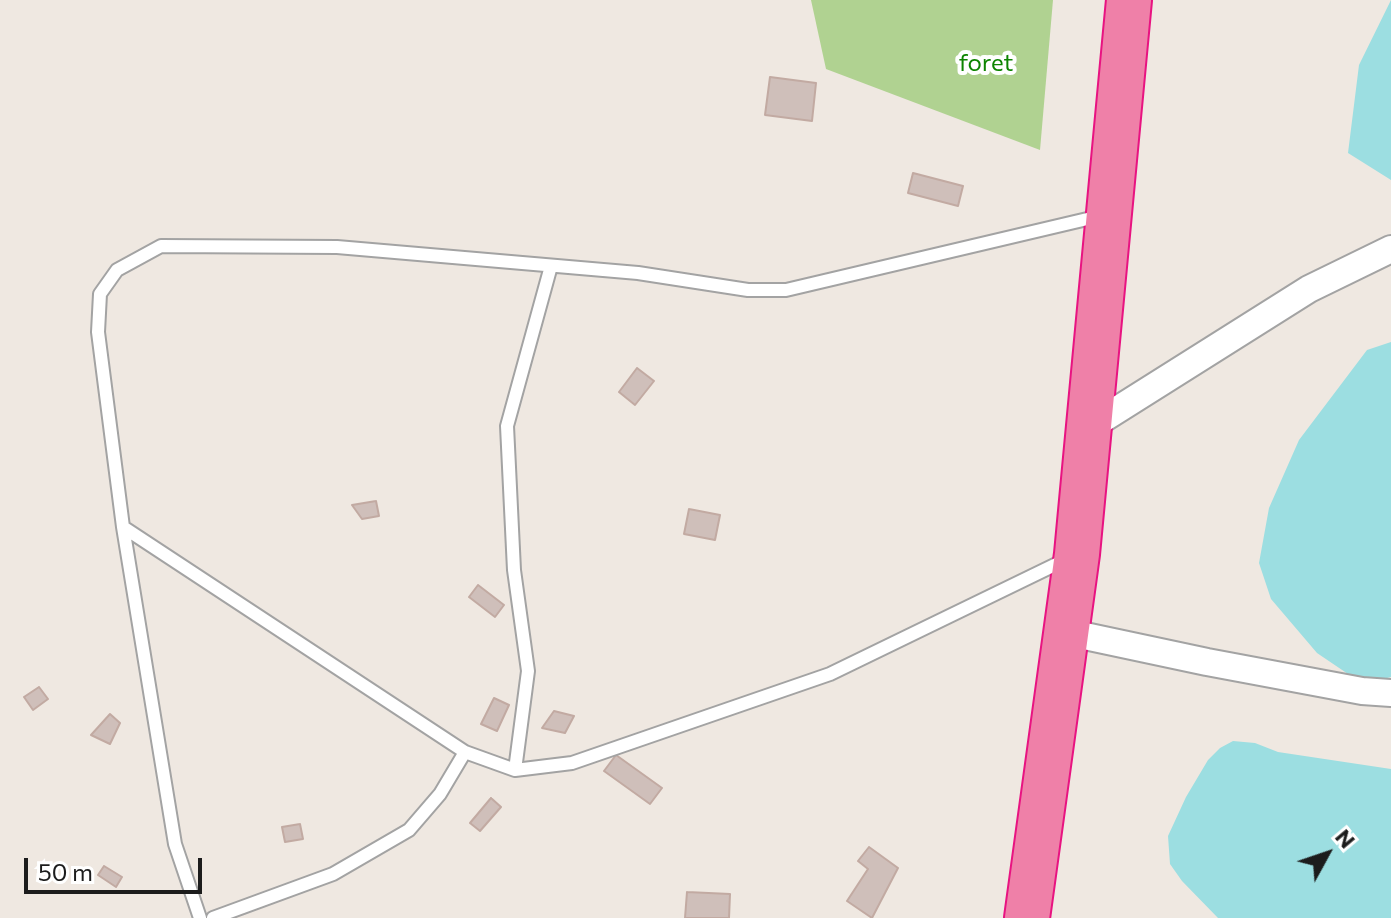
<!DOCTYPE html>
<style>
body{margin:0}
#map{position:relative;width:1391px;height:918px;overflow:hidden;background:#efe8e1;font-family:Commissioner,sans-serif}
canvas{display:block}
.north{position:absolute;left:1287px;top:814px;width:80px;height:80px;-webkit-text-stroke:6px #fff;paint-order:stroke;rotate:50deg;font-size:22px;font-weight:700;line-height:32px;text-align:center;color:#1c1c1c}
.north::after{content:'';display:block;margin:auto;width:28px;height:36px;background:#1c1c1c;clip-path:polygon(50% 0,100% 100%,50% 72%,0 100%)}
.scale{position:absolute;left:24px;top:858px;width:178px;height:36px;box-sizing:border-box;border:4px solid #1c1c1c;border-top:0;padding-left:10px;font-size:24px;line-height:28px;white-space:nowrap;color:#1c1c1c;-webkit-text-stroke:6px #fff;paint-order:stroke}
</style>
<div id="map">
<canvas width="1391" height="918"></canvas>
<div class="north">N</div>
<div class="scale">50 m</div>
</div>
<script>
const c = document.querySelector('canvas').getContext('2d');
c.lineJoin = 'round';
function paint(path, color) {
  c.fillStyle = color;
  c.fill(path, 'evenodd');
}
function poly(rows) {
  const path = new Path2D();
  for (const r of rows) {
    path.moveTo(r[0], r[1]);
    for (let i = 2; i < r.length; i += 2) path.lineTo(r[i], r[i + 1]);
  }
  return path;
}
function strokePath(path, color, width, dash) {
  c.strokeStyle = color;
  c.lineWidth = width;
  c.lineCap = dash ? 'butt' : 'round';
  c.setLineDash(dash || []);
  c.stroke(path);
}
function write(font, color, halo, rows, align = 'center') {
  c.font = font + ' Commissioner,sans-serif';
  c.lineWidth = 8;
  c.setLineDash([]);
  c.textBaseline = 'middle';
  c.strokeStyle = halo;
  c.fillStyle = color;
  for (const [text, x, y, turn = 0] of rows) {
    c.save();
    c.translate(x, y);
    c.rotate((+turn || 0) * Math.PI / 180);
    c.textAlign = isNaN(turn) ? turn : align;
    if (halo) c.strokeText(text, 0, 0);
    c.fillText(text, 0, 0);
    c.restore();
  }
}
paint(poly([
 [811,0,1053,0,1040,150,826,69]
]), '#b0d291');
paint(poly([
 [1391,0,1391,180,1348,153,1359,65],
 [1391,342,1391,677,1380,680,1348,674,1317,653,1271,599,1259,563,1269,508,1299,440,1367,350],
 [1233,741,1255,743,1278,752,1391,769,1391,918,1218,918,1182,881,1170,864,1168,836,1186,797,1208,760,1220,748]
]), '#9cdee1');
const building = poly([
 [770,77,816,83,812,121,765,115,770,77],
 [913,173,963,186,958,206,908,193,913,173],
 [637,368,654,381,635,405,619,392,637,368],
 [376,501,379,516,362,519,352,505,376,501],
 [689,509,720,515,715,540,684,534,689,509],
 [478,585,504,605,495,617,469,597,478,585],
 [39,687,48,699,33,710,24,697,39,687],
 [494,698,509,705,497,731,481,724,494,698],
 [554,711,574,716,565,733,542,728,554,711],
 [110,714,120,723,110,744,91,735,110,714],
 [616,755,662,788,650,804,604,771,616,755],
 [491,798,501,807,480,831,470,823,491,798],
 [300,824,303,839,285,842,282,827,300,824],
 [869,847,898,868,872,918,847,901,868,869,858,861,869,847],
 [104,866,122,877,116,887,98,875,104,866],
 [687,892,730,894,729,918,685,918,687,892]
]);
paint(building, '#cfbfba');
strokePath(building, '#c2aaa2', 2);
const lane = poly([
 [123,527,465,752,515,770,572,763,830,674,1067,559],
 [515,770,528,671,514,570,507,426,551,266],
 [200,918,175,844,123,527,98,332,100,294,117,270,161,246,337,247,638,273,748,290,786,290,1100,216],
 [213,918,333,874,409,830,440,794,465,752]
]);
const street = poly([
 [1090,427,1309,289,1391,249],
 [1066,632,1207,662,1362,691,1391,693]
]);
const highway = poly([
 [1027,918,1077,554,1129,0]
]);
strokePath(lane, '#a3a3a3', 16);
strokePath(street, '#a3a3a3', 30);
strokePath(highway, '#e81381', 48);
strokePath(lane, '#fff', 12);
strokePath(street, '#fff', 26);
strokePath(highway, '#ef80a8', 44);
write('24px', '#0d8401', '#fff', [
 ["foret",986,63]
]);
</script>
